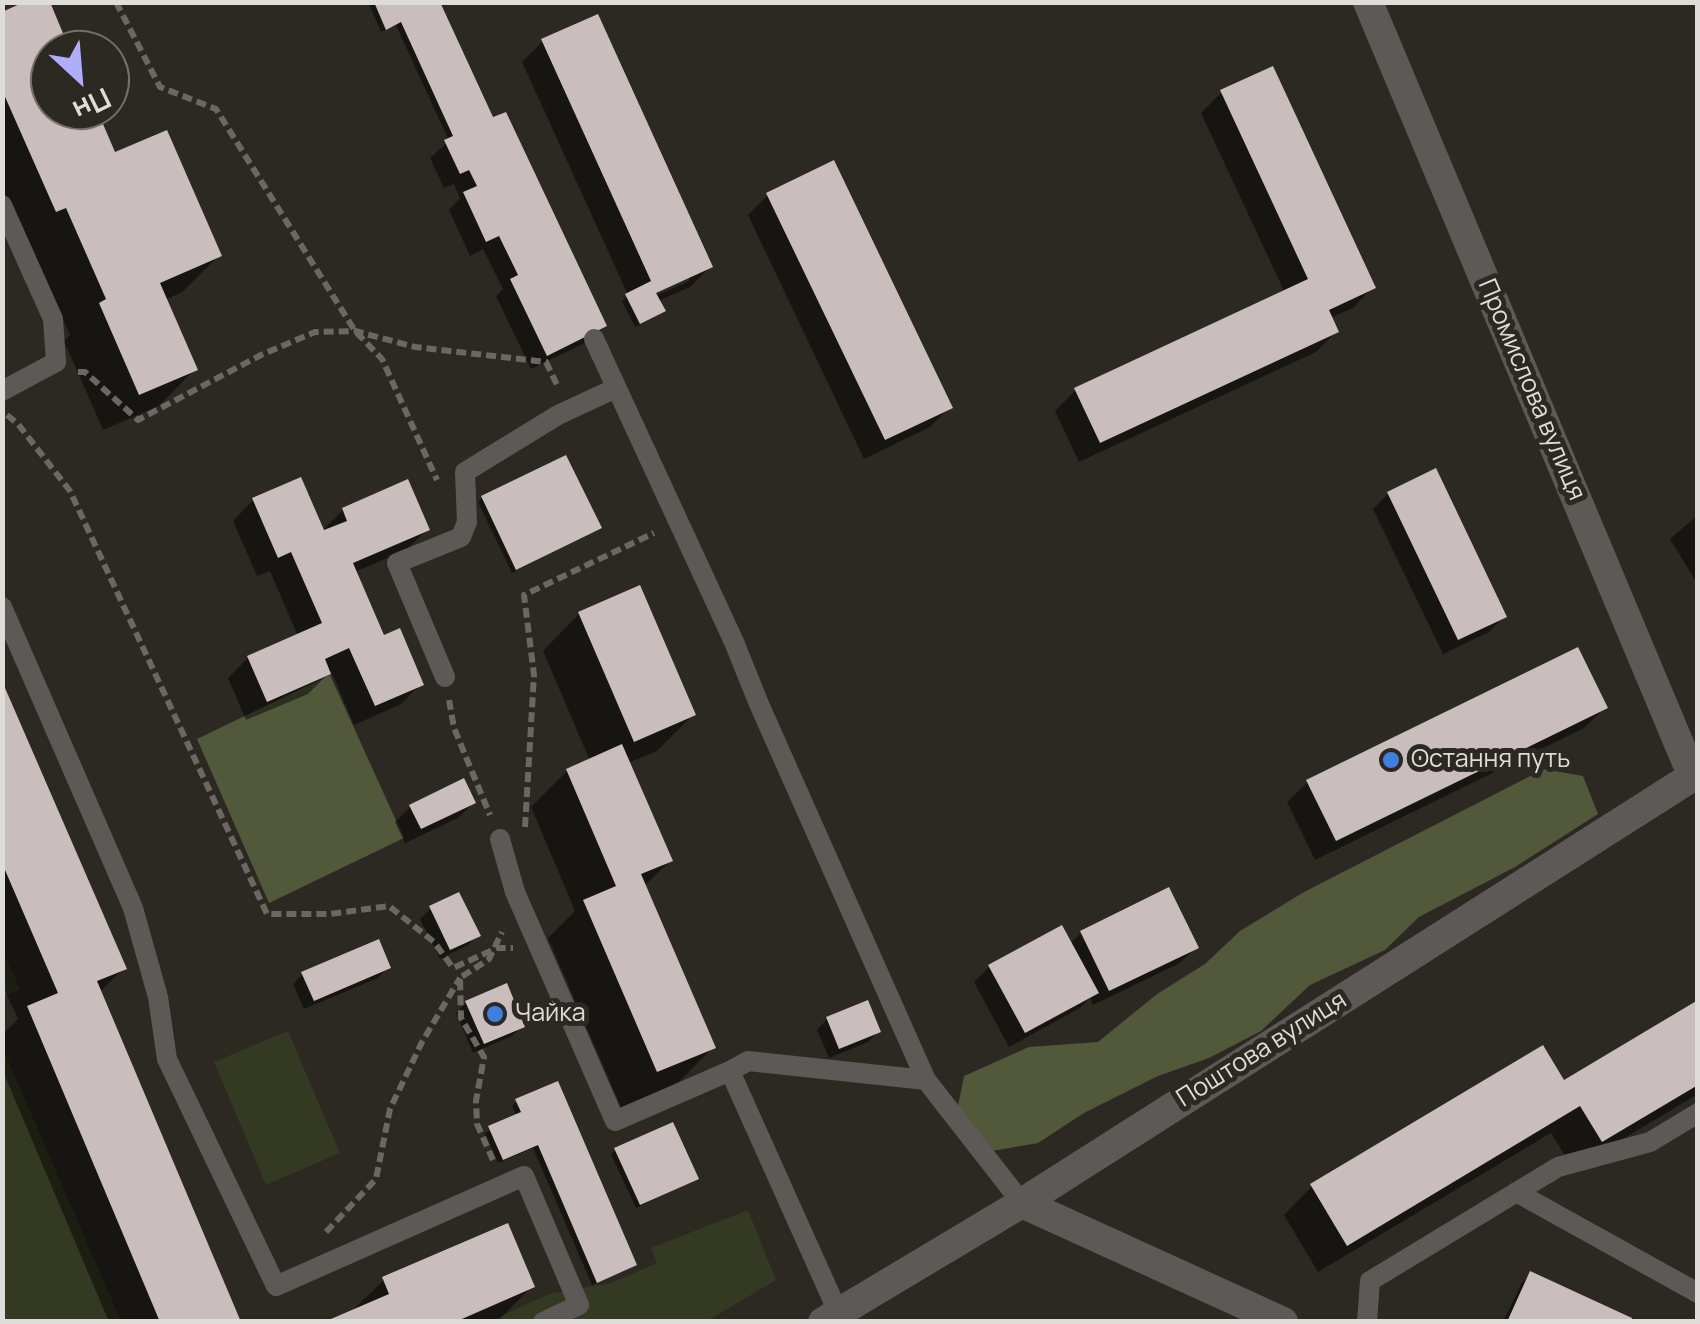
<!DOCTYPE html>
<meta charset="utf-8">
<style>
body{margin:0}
#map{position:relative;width:1700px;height:1324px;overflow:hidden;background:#2c2923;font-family:Manrope,sans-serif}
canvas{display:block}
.frame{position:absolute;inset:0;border:5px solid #dfddd9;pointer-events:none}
.north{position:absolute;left:30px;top:30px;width:100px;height:100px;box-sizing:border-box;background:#2c2923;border:2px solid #74716c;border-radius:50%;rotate:154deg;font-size:28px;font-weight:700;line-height:40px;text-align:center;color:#dfddd9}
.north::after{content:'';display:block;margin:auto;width:35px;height:45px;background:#b0aefa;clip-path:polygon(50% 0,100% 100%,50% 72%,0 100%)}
</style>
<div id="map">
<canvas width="1700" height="1324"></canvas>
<div class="frame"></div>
<div class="north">Пн</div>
</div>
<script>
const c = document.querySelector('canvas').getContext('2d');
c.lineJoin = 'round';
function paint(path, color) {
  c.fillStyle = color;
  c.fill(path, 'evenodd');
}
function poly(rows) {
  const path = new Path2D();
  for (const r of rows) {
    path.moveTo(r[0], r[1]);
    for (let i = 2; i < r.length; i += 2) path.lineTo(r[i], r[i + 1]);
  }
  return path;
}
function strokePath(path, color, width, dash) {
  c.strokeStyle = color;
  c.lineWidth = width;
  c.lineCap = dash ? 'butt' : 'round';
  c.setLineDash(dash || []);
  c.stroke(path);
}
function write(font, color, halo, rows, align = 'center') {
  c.font = font + ' Manrope,sans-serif';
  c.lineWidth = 10;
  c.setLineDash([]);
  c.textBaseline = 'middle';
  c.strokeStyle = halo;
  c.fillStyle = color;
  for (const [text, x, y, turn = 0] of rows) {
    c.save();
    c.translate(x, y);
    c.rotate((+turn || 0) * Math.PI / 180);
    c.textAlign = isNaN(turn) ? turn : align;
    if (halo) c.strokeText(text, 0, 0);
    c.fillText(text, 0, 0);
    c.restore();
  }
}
paint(poly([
 [2,949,20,989,3,996,2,996],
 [288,1031,340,1153,266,1185,214,1062],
 [2,1049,3,1049,121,1321,3,1321],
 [748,1210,776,1280,707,1321,488,1322,549,1294,611,1283,657,1263,651,1248]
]), '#343921');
paint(poly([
 [330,675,404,838,269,903,197,739],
 [1544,769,1583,776,1598,814,1515,867,1419,917,1385,950,1310,985,1261,1031,1209,1058,1158,1076,1084,1113,1038,1143,986,1152,958,1106,964,1076,1029,1047,1098,1042,1157,994,1205,964,1240,931,1304,892]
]), '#52583a');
paint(poly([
 [368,2,446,2,439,6,490,117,604,326,589,341,531,369,496,296,503,289,483,249,470,256,449,210,460,198,454,184,444,188,430,158,449,141,396,25,381,32],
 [2,15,68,50,50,50,50,110,94,110,114,156,219,256,182,292,165,300,195,369,159,406,103,430,64,341,70,335,29,243,2,208],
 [543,41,710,267,690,287,658,301,663,311,658,315,635,327,622,301,628,295,522,62],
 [689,275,689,281,646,300,644,296],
 [1222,92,1373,287,1353,308,1330,318,1336,332,1316,352,1079,462,1055,411,1076,390,1285,293,1201,113],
 [768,195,950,407,930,427,864,459,748,215],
 [1388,494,1504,616,1489,632,1443,654,1373,509],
 [482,498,599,528,512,573,478,502],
 [253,500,322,531,343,510,427,530,406,550,355,572,383,638,421,684,401,704,354,725,331,671,308,694,246,720,228,678,248,658,298,636,270,571,257,576,233,521],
 [1698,515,1698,585,1670,539],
 [579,614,693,715,657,751,628,763,670,861,644,886,713,1047,677,1084,621,1107,548,938,575,911,531,807,567,771,590,761,543,651],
 [2,687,124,968,99,993,238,1322,109,1322,2,1069,2,1035,18,1019,2,984],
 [1605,708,1584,728,1315,860,1287,802,1308,782],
 [473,803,458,818,405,843,395,822,410,807],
 [430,909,478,935,468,945,440,959,420,919],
 [1081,933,1196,947,1180,963,1093,1005,1090,998,1080,1008,1009,1047,974,982,989,967,1070,944],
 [388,967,378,978,304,1009,293,984,303,974],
 [466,1003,522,1026,512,1036,473,1053,456,1013],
 [1698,1003,1698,1094,1573,1169,1551,1133,1318,1272,1284,1215,1312,1186,1563,1083],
 [827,1019,878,1032,868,1042,829,1058,817,1030],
 [517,1101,634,1265,629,1269,592,1285,533,1148,498,1163,485,1133,517,1117,512,1106],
 [616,1150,696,1178,636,1208,611,1154],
 [1531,1274,1628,1322,1503,1322,1521,1284],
 [384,1280,532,1286,497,1322,331,1322,350,1313]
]), '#0007');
paint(poly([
 [24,2,50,2,70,50,50,50,50,110,97,110,115,152,167,130,222,256,160,283,198,370,139,395,99,303,106,299,66,208,56,212,2,90,2,12],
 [374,2,440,2,493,117,506,112,607,326,547,356,510,279,518,275,499,236,486,242,463,192,477,186,469,170,460,174,444,140,453,136,401,22,386,30],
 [598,14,713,267,656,293,666,311,640,324,625,294,651,281,541,39],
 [1273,66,1376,288,1329,310,1339,332,1100,443,1074,388,1308,279,1220,90],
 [834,160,953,408,885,440,766,193],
 [566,455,602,528,516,570,481,496],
 [1436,468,1507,617,1458,640,1387,492],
 [301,477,324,530,347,521,342,508,408,479,430,530,353,563,384,635,400,628,424,685,375,706,349,648,325,659,331,674,267,702,247,656,322,623,291,552,278,558,252,498],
 [640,585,696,715,634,742,578,612],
 [1578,647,1608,708,1336,841,1306,780],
 [2,681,127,969,97,981,241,1322,160,1322,27,1006,58,993,2,863],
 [622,744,673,861,641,874,716,1048,657,1072,583,900,616,886,566,769],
 [464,778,476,803,421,829,409,805],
 [1169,887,1199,948,1109,991,1080,931],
 [459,892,481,936,450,950,429,906],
 [1062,925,1099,993,1025,1033,988,965],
 [379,939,391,968,314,1001,301,972],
 [507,983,525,1027,484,1044,465,1001],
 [868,1000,881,1032,839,1049,826,1017],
 [1698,1000,1698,1085,1602,1142,1580,1106,1347,1246,1310,1184,1543,1045,1564,1080],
 [558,1081,637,1265,597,1283,538,1145,503,1160,488,1126,521,1112,515,1099],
 [673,1122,699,1179,640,1205,614,1148],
 [508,1223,535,1287,455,1322,324,1322,389,1294,382,1277],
 [1530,1271,1632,1318,1631,1322,1507,1322]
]), '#c9bebd');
strokePath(poly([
 [116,2,160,87,216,109,355,331,382,359,437,480],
 [78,372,85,372,138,420,261,355,315,332,355,331,415,347,546,362,558,387],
 [7,415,18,424,70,491,267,914,330,914,389,906,434,942,453,968,497,948,513,948],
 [449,700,454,728,490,815],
 [525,827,534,675,524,595,654,533],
 [493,1160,477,1124,476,1101,484,1057,461,1018,460,978,489,959,502,932],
 [326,1232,376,1179,390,1109,422,1042,460,978]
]), '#6b6863', 6, [10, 5]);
strokePath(poly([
 [2,205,53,319,56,362,2,391],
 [594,339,734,642,759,704,926,1080,1022,1203],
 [2,607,133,908,158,997,167,1059,276,1286,524,1176,579,1305,543,1322],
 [445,677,397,563,461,537,467,522,465,472,558,415,616,388],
 [500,839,515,892,615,1121,730,1071,838,1312],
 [730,1071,748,1061,926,1080],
 [1516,1192,1698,1293],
 [1367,1322,1370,1281,1558,1167,1650,1142,1698,1113]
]), '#5d5957', 20);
strokePath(poly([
 [1368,2,1693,777],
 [1022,1203,1283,1322],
 [823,1322,1022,1203,1698,773]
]), '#5d5957', 30);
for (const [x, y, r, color] of [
 [1391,760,10,"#3f7fe0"],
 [495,1014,10,"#3f7fe0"]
]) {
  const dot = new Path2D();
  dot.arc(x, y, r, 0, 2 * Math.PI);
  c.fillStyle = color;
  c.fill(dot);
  strokePath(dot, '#2c2923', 4);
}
write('25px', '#dfddd9', '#2c2923', [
 ["Промислова вулиця",1531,390,67],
 ["Поштова вулиця",1262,1050,-32]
]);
write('25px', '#dfddd9', '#2c2923', [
 ["Остання путь",1411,760],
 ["Чайка",515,1014]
], 'left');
</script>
